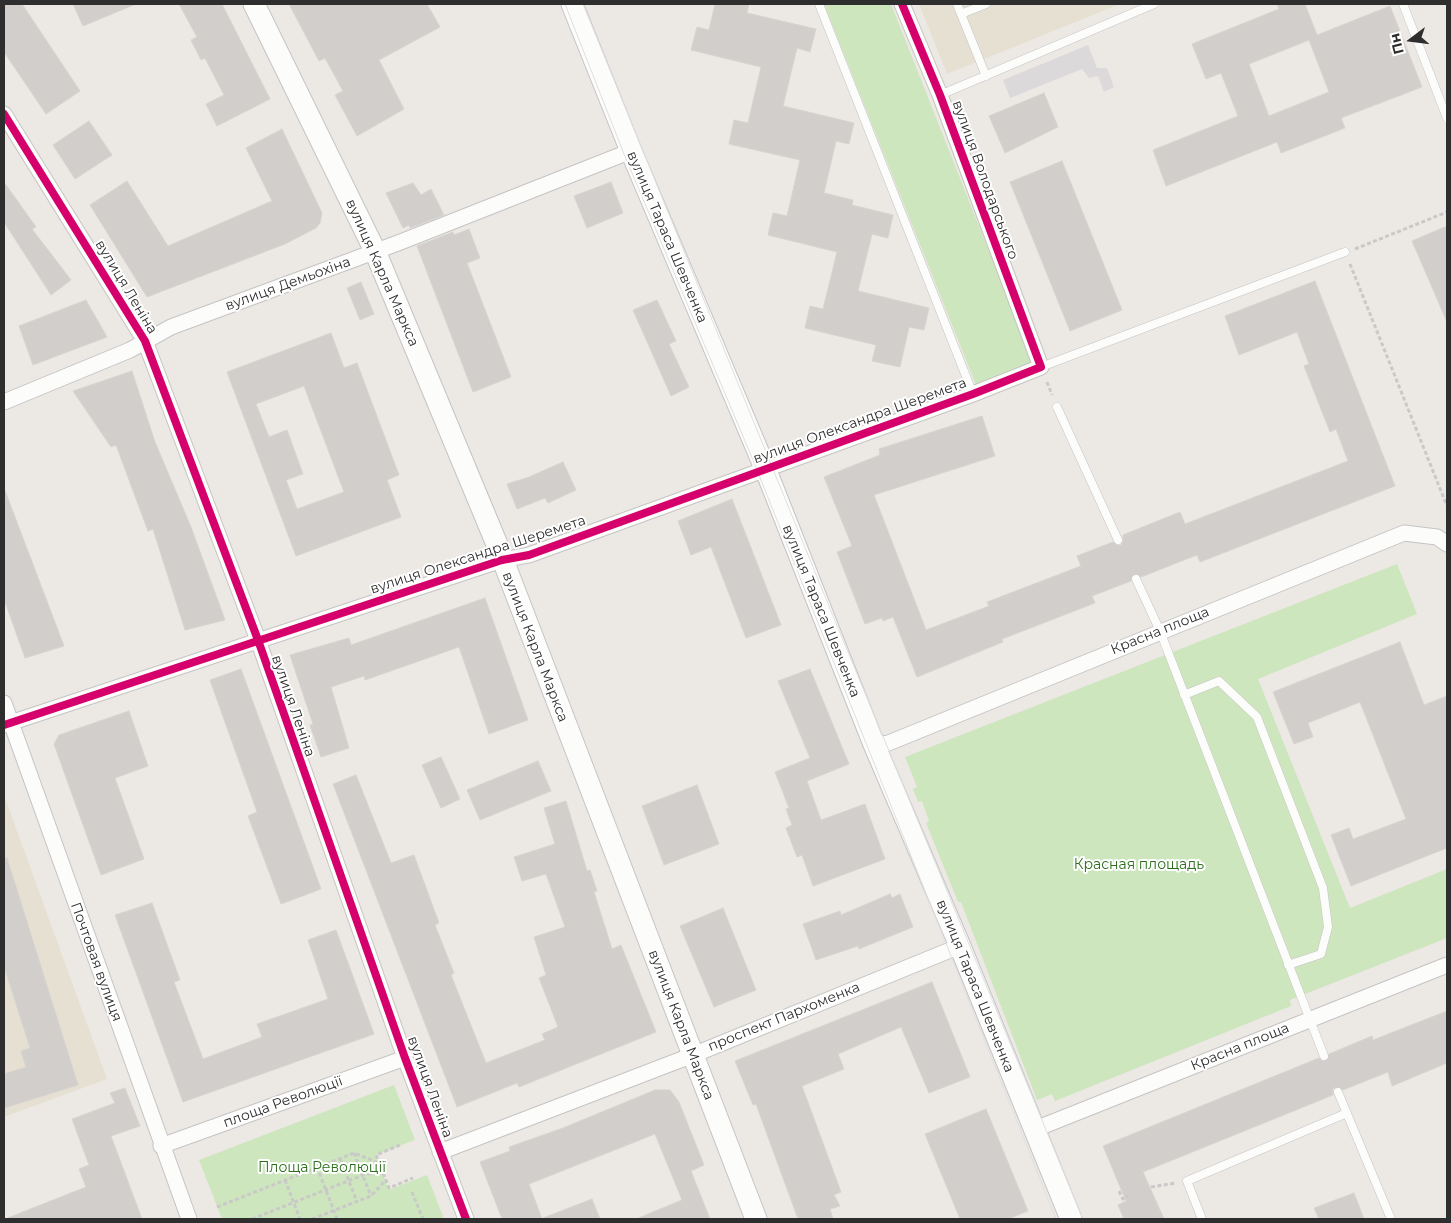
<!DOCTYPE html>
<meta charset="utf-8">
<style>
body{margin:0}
#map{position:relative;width:1451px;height:1223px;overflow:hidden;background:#ece8e4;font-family:Montserrat,sans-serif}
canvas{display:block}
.frame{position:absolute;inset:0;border:5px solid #2e2e2e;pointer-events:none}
.north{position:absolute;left:1386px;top:15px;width:50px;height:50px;-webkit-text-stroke:4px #fff;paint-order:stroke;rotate:255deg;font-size:14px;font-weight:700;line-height:20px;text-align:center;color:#2e2e2e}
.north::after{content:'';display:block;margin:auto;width:18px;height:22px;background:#2e2e2e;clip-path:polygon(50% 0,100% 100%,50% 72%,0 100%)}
</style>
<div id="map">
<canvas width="1451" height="1223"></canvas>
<div class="frame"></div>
<div class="north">Пн</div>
</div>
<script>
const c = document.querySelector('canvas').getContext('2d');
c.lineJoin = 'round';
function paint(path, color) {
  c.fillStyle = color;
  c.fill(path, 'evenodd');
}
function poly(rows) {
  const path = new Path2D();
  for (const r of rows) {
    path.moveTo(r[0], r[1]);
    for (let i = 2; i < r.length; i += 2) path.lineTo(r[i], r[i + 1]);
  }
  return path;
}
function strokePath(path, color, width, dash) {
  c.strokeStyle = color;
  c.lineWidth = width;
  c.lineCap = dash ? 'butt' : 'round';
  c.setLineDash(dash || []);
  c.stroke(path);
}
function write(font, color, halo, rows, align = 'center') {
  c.font = font + ' Montserrat,sans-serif';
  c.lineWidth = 4;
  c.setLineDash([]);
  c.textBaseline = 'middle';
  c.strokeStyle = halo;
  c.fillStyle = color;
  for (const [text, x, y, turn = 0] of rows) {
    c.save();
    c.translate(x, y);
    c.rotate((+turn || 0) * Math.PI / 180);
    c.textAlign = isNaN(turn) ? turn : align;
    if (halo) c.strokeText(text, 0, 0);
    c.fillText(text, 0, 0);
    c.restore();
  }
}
paint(poly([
 [1088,45,1097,68,1107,68,1114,87,1104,92,1098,76,1089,78,1082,69,1010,98,1003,80]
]), '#dcd9db');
paint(poly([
 [919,4,1120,4,947,74],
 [4,795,107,1079,4,1117]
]), '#e6e0d3');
paint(poly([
 [824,4,891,4,1034,365,976,385],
 [1397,564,1417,614,1258,679,1350,908,1447,869,1447,938,1290,1000,1291,1006,1055,1101,1052,1094,1037,1100,961,902,958,902,926,823,929,821,922,801,918,802,913,789,917,787,905,757],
 [394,1085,415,1140,375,1155,389,1190,427,1175,444,1219,222,1219,199,1160]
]), '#cee6be');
const building = poly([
 [4,4,22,4,80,91,46,114,4,52,4,4],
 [73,4,136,4,83,26,73,4],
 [179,4,222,4,270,99,217,126,206,104,224,95,205,58,201,60,191,40,197,37,179,4],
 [289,4,427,4,440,27,379,60,404,109,357,136,335,95,343,91,325,58,319,61,289,4],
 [715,4,749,4,747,13,816,29,810,52,797,48,783,106,854,123,849,144,836,141,824,193,853,200,852,205,893,215,888,238,872,234,858,291,929,308,924,330,909,327,900,367,872,361,876,345,805,328,810,306,823,309,837,252,768,235,773,213,787,216,800,160,729,144,734,120,748,123,761,67,691,50,697,27,709,30,715,4],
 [1277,4,1305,4,1317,35,1390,6,1422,87,1341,118,1345,128,1281,153,1277,142,1166,186,1153,150,1238,116,1221,73,1206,79,1192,44,1279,9,1277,4],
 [1309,40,1329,92,1269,116,1249,64,1309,40],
 [1044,93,1058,127,1005,153,989,116,1044,93],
 [89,121,112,155,75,179,53,145,89,121],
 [282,129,322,213,320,223,316,228,285,244,147,297,90,205,127,181,168,246,272,201,246,148,282,129],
 [1062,161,1122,310,1070,331,1010,182,1062,161],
 [4,182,36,227,32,229,71,280,51,295,4,222,4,182],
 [611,182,623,213,587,228,574,196,611,182],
 [413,183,421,195,431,189,444,215,410,228,409,225,403,228,386,193,413,183],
 [1447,226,1447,322,1412,241,1447,226],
 [469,229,480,258,467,263,511,377,473,392,417,246,453,232,454,235,469,229],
 [1315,281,1395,486,1200,562,1197,555,1141,577,1134,574,1131,581,1092,596,1095,603,1002,639,1003,642,917,677,893,617,883,621,882,618,865,624,837,552,852,546,824,477,880,455,879,449,982,416,995,456,874,495,926,630,989,606,987,602,1081,566,1077,556,1113,542,1117,545,1121,545,1123,541,1123,535,1180,512,1185,524,1348,461,1336,429,1330,432,1304,366,1309,364,1297,332,1239,355,1225,316,1315,281],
 [361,282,374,314,360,320,347,288,361,282],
 [86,300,107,337,33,365,19,326,86,300],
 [657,300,676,341,669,344,689,387,671,396,633,310,657,300],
 [331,333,344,368,357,363,399,475,387,480,401,517,296,556,227,372,331,333],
 [304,386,344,492,297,509,286,480,303,474,287,430,269,437,256,404,304,386],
 [132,371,155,442,191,527,225,620,185,630,153,529,148,531,116,445,111,447,73,391,132,371],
 [563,462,576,490,548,503,545,498,517,509,507,484,529,477,563,462],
 [4,488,64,646,25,658,4,599,4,488],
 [732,499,781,625,746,638,711,547,691,555,678,521,732,499],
 [485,598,528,720,489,734,459,647,365,680,364,676,331,687,349,748,321,757,310,725,313,724,290,655,349,638,351,645,485,598],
 [1400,642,1424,705,1447,696,1447,848,1351,886,1331,835,1349,828,1353,839,1406,819,1360,702,1308,723,1313,737,1294,744,1273,692,1400,642],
 [241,669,321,889,281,904,248,816,257,812,210,680,241,669],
 [810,669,849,764,807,781,821,820,865,804,885,859,813,886,802,855,797,857,786,828,792,825,786,809,789,808,775,772,810,758,778,681,810,669],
 [129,711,148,766,115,778,144,859,101,875,54,744,59,735,129,711],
 [441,757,460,799,441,808,422,765,441,757],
 [538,761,551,791,480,820,467,790,538,761],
 [356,775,391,863,414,855,439,923,435,925,454,973,451,975,486,1063,545,1040,542,1034,558,1027,539,978,546,975,534,937,565,927,546,874,522,881,514,857,555,844,544,808,566,801,587,871,590,870,597,891,594,892,612,949,621,945,656,1032,519,1087,517,1083,457,1107,333,784,356,775],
 [697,785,719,844,664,865,642,806,697,785],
 [7,858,78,1085,4,1108,4,1074,26,1067,21,1051,30,1048,4,966,4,859,7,858],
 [890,894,892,898,900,894,913,927,859,949,858,946,816,960,803,924,840,911,841,915,890,894],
 [152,903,180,980,174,982,203,1059,262,1037,257,1024,328,999,308,940,336,930,374,1034,183,1102,115,915,152,903],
 [723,908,756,990,714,1007,680,926,723,908],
 [932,982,970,1077,929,1093,901,1027,838,1054,844,1069,802,1086,841,1192,834,1195,840,1206,830,1209,833,1219,798,1219,756,1104,753,1105,735,1061,932,982],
 [1447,1011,1447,1063,1392,1086,1388,1072,1343,1090,1336,1087,1333,1089,1333,1095,1143,1172,1164,1219,1124,1219,1118,1205,1126,1201,1103,1146,1319,1058,1326,1061,1329,1054,1372,1036,1373,1040,1447,1011],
 [125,1088,140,1126,111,1136,142,1219,5,1219,86,1187,79,1169,89,1165,72,1119,115,1103,110,1093,125,1088],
 [655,1090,670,1090,679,1102,704,1165,691,1171,710,1219,636,1219,682,1200,655,1134,529,1184,542,1219,502,1219,480,1162,510,1151,509,1147,563,1128,655,1090],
 [986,1109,1028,1211,1008,1219,960,1219,925,1134,986,1109],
 [1354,1193,1364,1219,1319,1219,1314,1208,1354,1193],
 [592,1199,600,1219,543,1219,543,1218,592,1199]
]);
paint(building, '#d1cecb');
strokePath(building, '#d7d4d0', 1);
const lane = poly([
 [819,4,973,394],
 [957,4,986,76],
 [1403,4,1447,118],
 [961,14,986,4],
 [940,95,1154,4],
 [1041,367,1345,252],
 [1057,407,1118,540],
 [1136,579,1160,631,1324,1056],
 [1184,695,1219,681,1257,717,1323,888,1328,927,1321,954,1288,965],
 [1338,1092,1391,1219],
 [1202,1219,1187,1181,1347,1113]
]);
const street = poly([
 [4,114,145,341,258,640,405,1058,466,1219],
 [4,402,130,350,171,327,398,243,631,151],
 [4,703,189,1219],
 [4,725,502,560,529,555,973,394,1041,367,940,95,902,4],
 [873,742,886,744,1404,533,1437,537,1447,544],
 [1033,1130,1447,965],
 [161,1146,405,1058],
 [440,1152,693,1055,960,946]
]);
const secondary = poly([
 [254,4,375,251,496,542,756,1219],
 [572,4,631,151,765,468,873,742,960,946,1071,1219]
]);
strokePath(lane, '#c5c4c5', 9);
strokePath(street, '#c5c4c5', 17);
strokePath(secondary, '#c5c4c5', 23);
strokePath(poly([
 [1355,249,1447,212],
 [1350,264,1447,506],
 [1047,382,1052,395],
 [400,1145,376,1155,389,1188,413,1178],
 [354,1153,371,1196],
 [340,1158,357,1202],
 [317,1167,337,1219],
 [285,1180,300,1219],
 [1151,1187,1176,1183],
 [1119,1191,1123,1199,1128,1196],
 [412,1192,423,1219],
 [217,1207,354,1153,379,1163],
 [252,1219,363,1175,383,1171],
 [312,1219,371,1196,386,1180]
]), '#c9c9c8', 3, [4, 2.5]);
strokePath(lane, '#fcfcfb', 8);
strokePath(street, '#fcfcfb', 15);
strokePath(secondary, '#fcfcfb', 21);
strokePath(poly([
 [565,4,624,154,753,460,1056,1219],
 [583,4,831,611,1083,1219]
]), '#dfdfe1', 1);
strokePath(poly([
 [4,114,145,341,258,640,405,1058,466,1219],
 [4,725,502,560,529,555,973,394,1041,367,940,95,902,4]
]), '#d6006c', 8);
write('14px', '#2e2e2e', '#fff', [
 ["вулиця Володарського",985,180,70],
 ["вулиця Тараса Шевченка",667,237,67],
 ["вулиця Карла Маркса",382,273,66],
 ["вулиця Демьохіна",288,284,-20],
 ["вулиця Леніна",126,287,59],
 ["вулиця Олександра Шеремета",860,421,-20],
 ["вулиця Олександра Шеремета",478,555,-18],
 ["вулиця Тараса Шевченка",821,611,68],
 ["Красна площа",1160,631,-22],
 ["вулиця Карла Маркса",535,647,69],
 ["вулиця Леніна",293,706,71],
 ["Почтовая вулиця",96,962,70],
 ["вулиця Тараса Шевченка",975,986,68],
 ["проспект Пархоменка",784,1017,-22],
 ["вулиця Карла Маркса",681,1025,69],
 ["Красна площа",1240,1047,-22],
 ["вулиця Леніна",430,1087,70],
 ["площа Революції",283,1102,-20]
]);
write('14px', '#2c6e1b', '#fff', [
 ["Красная площадь",1139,865],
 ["Площа Революції",322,1168]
]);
</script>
